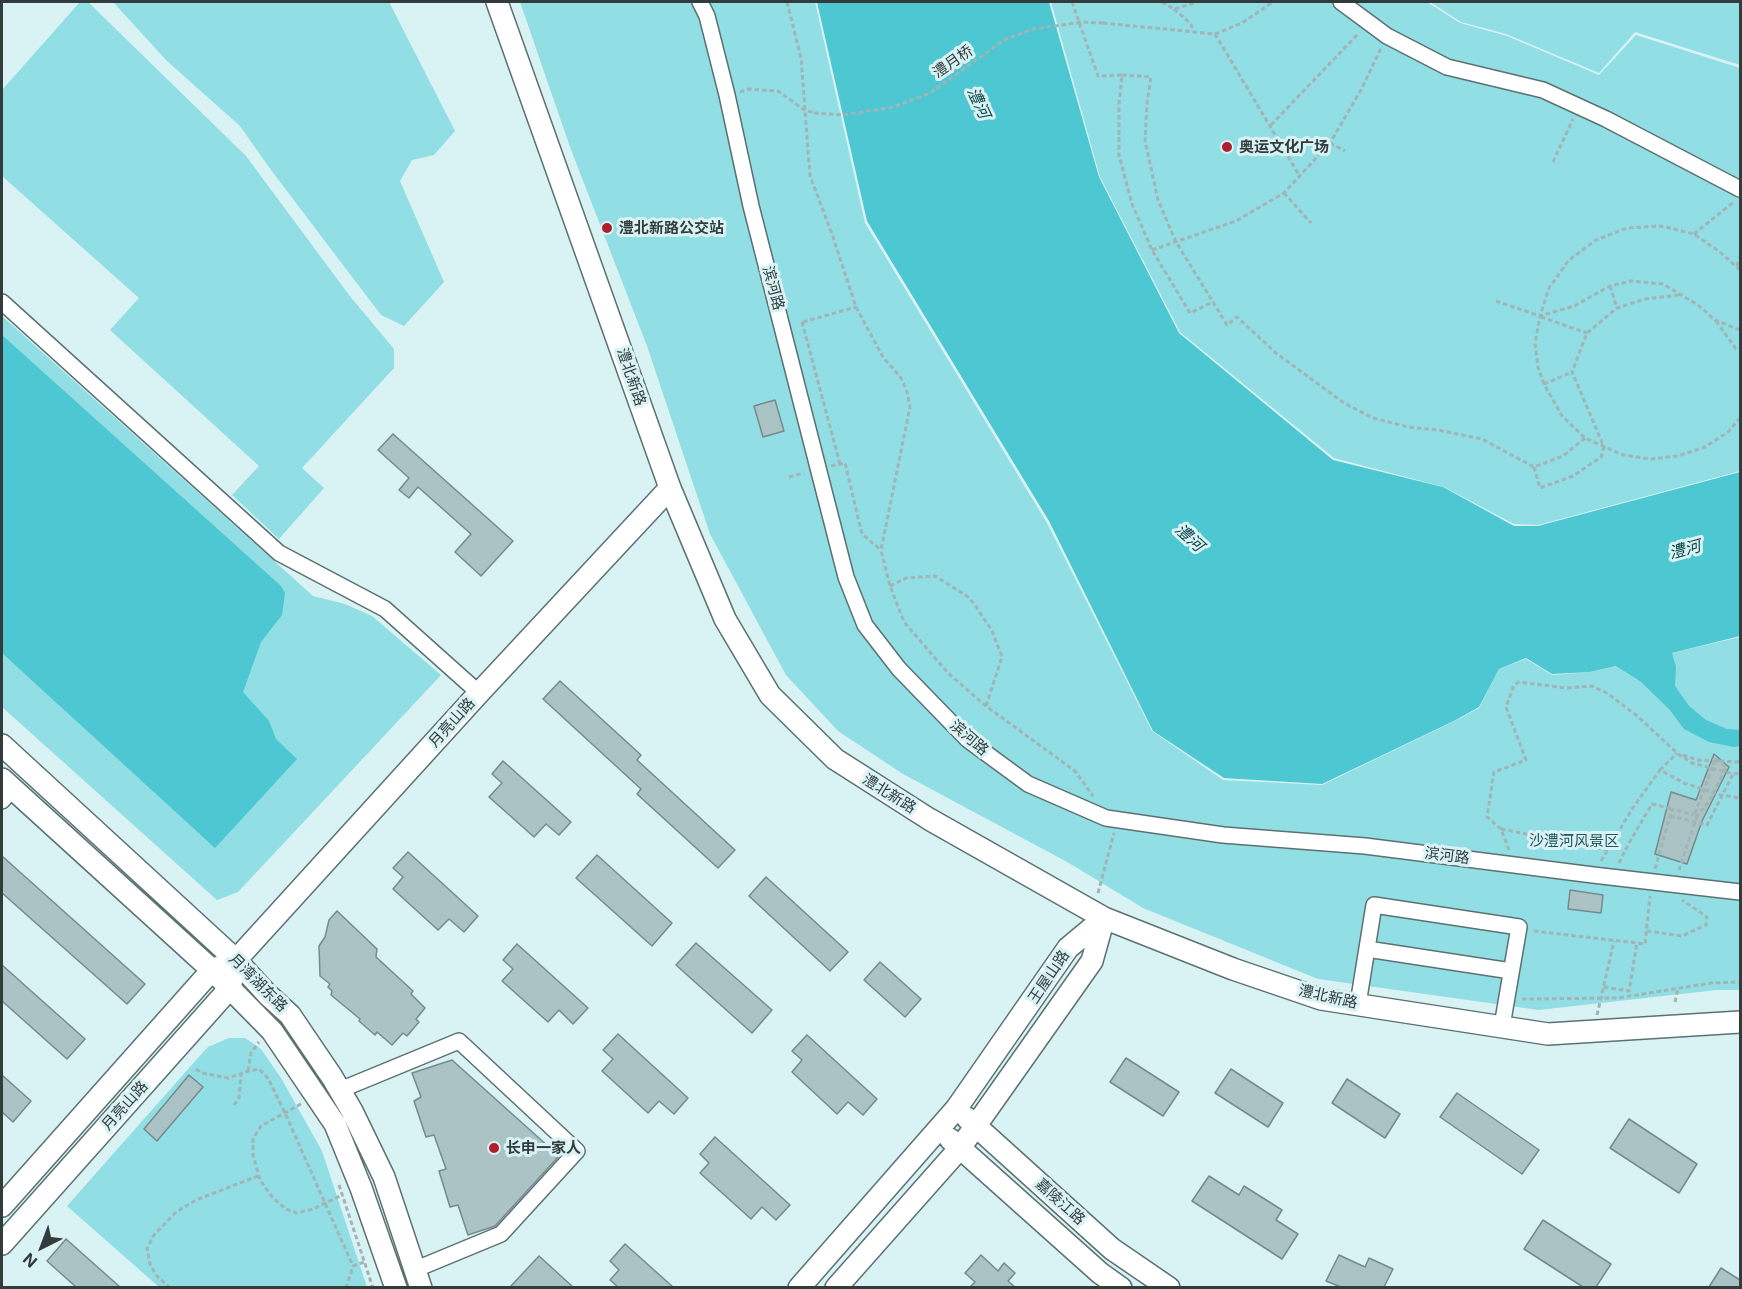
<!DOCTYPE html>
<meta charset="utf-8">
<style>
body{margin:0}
#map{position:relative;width:1742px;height:1289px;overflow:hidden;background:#d9f2f4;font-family:Inter,sans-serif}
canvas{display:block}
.frame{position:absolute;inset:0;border:3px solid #333c3d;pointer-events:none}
.north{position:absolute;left:12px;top:1217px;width:60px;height:60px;-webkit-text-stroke:4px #d9f2f4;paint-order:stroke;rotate:222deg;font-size:16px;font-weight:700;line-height:24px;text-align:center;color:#333c3d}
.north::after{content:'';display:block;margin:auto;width:21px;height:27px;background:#333c3d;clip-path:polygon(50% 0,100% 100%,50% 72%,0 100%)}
</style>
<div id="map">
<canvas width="1742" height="1289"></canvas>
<div class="frame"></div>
<div class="north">N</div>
</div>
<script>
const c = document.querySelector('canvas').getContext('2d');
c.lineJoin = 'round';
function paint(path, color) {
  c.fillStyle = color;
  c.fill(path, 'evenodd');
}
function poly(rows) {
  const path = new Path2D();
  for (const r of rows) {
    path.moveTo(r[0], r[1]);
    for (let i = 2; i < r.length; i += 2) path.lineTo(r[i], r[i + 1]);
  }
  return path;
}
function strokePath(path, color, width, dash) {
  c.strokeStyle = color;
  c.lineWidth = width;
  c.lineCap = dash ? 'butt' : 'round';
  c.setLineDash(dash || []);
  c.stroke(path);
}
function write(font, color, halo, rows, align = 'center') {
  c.font = font + ' Inter,"Noto Sans SC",sans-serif';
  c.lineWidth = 6;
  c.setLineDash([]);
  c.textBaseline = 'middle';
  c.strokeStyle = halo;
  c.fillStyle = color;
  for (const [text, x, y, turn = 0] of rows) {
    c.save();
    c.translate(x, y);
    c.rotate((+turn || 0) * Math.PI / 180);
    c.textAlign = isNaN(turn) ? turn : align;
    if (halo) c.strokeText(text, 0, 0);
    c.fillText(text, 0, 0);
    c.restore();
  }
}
paint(poly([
 [80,2,88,2,246,156,349,295,394,349,394,368,302,468,324,488,279,539,232,495,259,466,110,330,139,298,2,176,2,90],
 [113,2,389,2,455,131,434,155,412,160,400,181,444,282,404,326,381,315,271,170,240,126,167,61],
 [520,2,815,2,865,223,1047,523,1152,731,1223,780,1322,785,1453,722,1479,708,1499,669,1526,659,1552,675,1591,672,1740,637,1740,990,1716,990,1539,1010,1318,979,1143,908,1069,863,903,774,838,731,786,675,710,534,647,346,570,147],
 [1051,2,1427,2,1460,23,1507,36,1599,75,1636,35,1740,68,1740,471,1538,525,1514,524,1444,487,1334,458,1180,332,1100,177],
 [1430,2,1740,2,1740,65,1635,32,1599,73,1506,34,1461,22],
 [2,316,313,596,345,604,372,616,441,675,238,892,217,900,2,707],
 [229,1038,245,1038,261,1049,281,1078,322,1151,367,1287,159,1287,67,1206,197,1059,208,1047]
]), '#91dee4');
paint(poly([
 [817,2,1049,2,1099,177,1179,333,1333,460,1443,487,1514,526,1538,526,1740,472,1740,636,1672,653,1676,667,1675,686,1689,706,1706,720,1727,729,1740,730,1740,746,1734,747,1709,742,1684,729,1670,710,1640,681,1616,666,1590,672,1552,674,1526,658,1499,669,1479,707,1454,721,1322,784,1224,778,1153,731,1049,521,867,221],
 [2,335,281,586,285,593,282,615,261,642,243,692,269,721,276,739,297,759,215,848,2,653]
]), '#4dc7d1');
const building = poly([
 [775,400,784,431,763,437,754,406,775,400],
 [393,434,513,541,481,576,455,552,471,534,418,487,409,498,399,490,409,478,378,450,393,434],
 [560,681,641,755,637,760,735,850,718,868,637,794,641,789,543,699,560,681],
 [1714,754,1729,767,1702,821,1687,864,1655,854,1671,792,1696,800,1714,754],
 [503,761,571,822,559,835,546,824,534,837,489,797,502,783,492,774,503,761],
 [408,852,478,916,464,932,449,919,438,930,393,889,403,877,393,868,408,852],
 [597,855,672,923,652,946,576,878,597,855],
 [2,856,145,984,127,1004,2,893,2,856],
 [766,877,848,952,830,971,749,896,766,877],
 [1570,890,1603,895,1601,913,1568,909,1570,890],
 [337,911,377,949,376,957,413,991,411,994,425,1008,416,1019,419,1022,407,1036,403,1033,392,1045,377,1032,375,1035,359,1021,360,1019,331,995,332,991,328,987,330,984,320,976,319,946,325,937,329,920,337,911],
 [696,943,772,1010,752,1033,676,965,696,943],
 [517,944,588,1008,573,1024,559,1010,548,1022,502,981,513,969,503,960,517,944],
 [880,962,921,999,905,1017,864,980,880,962],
 [2,965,85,1039,67,1059,2,1001,2,965],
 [618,1034,688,1098,674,1114,659,1101,648,1113,602,1071,613,1059,603,1050,618,1034],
 [807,1035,877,1099,863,1115,848,1102,837,1114,792,1072,802,1060,792,1051,807,1035],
 [1126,1058,1179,1092,1163,1116,1110,1082,1126,1058],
 [452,1060,559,1156,495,1226,468,1235,458,1205,450,1207,439,1171,446,1169,434,1135,426,1137,414,1101,421,1097,412,1073,452,1060],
 [1231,1069,1283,1103,1268,1127,1215,1093,1231,1069],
 [2,1075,31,1101,13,1122,2,1112,2,1075],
 [189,1075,203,1087,157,1141,144,1129,189,1075],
 [1347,1079,1400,1114,1385,1138,1332,1103,1347,1079],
 [1457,1093,1539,1150,1522,1174,1440,1117,1457,1093],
 [1629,1119,1697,1164,1679,1193,1610,1148,1629,1119],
 [715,1137,790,1205,776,1220,762,1207,751,1219,700,1173,709,1163,700,1154,715,1137],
 [1209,1176,1239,1195,1244,1186,1282,1210,1276,1220,1298,1234,1282,1259,1192,1201,1209,1176],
 [1543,1220,1611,1264,1596,1287,1583,1287,1524,1249,1543,1220],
 [66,1239,120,1287,76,1287,47,1261,66,1239],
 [625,1244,673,1287,618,1287,610,1280,619,1270,610,1261,625,1244],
 [981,1255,998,1271,1004,1263,1015,1273,1008,1281,1015,1287,970,1287,975,1282,965,1273,981,1255],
 [1339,1255,1365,1267,1369,1258,1393,1269,1384,1287,1341,1287,1326,1281,1339,1255],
 [539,1256,573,1287,510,1287,539,1256],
 [1721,1268,1740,1280,1740,1287,1709,1287,1721,1268]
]);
paint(building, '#abc3c5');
strokePath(building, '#758b8d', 1.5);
const street = poly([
 [700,2,707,16,727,95,751,206,846,577,865,625,899,669,968,740,1028,784,1106,818,1223,835,1365,846,1593,875,1740,892],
 [1341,2,1387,36,1447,67,1543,90,1606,119,1740,189],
 [2,302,279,553,385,609,479,693],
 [2,801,13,789],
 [1367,949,1511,971],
 [1358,1004,1374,905,1519,927,1502,1026],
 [340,1090,459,1041,577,1151,501,1234,414,1270]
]);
const secondary = poly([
 [497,2,670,488,725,619,770,695,835,759,929,819,1104,918,1233,969,1321,999,1548,1034,1740,1022],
 [2,745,236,960,268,995,290,1015,332,1077,352,1111,384,1177,421,1288],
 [2,779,212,970,272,1031,335,1124,361,1188,396,1288],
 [967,1118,1112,1249,1169,1288],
 [950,1139,1100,1273,1121,1288],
 [2,1206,212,970,236,960,479,693,670,488],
 [2,1244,230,988,233,975],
 [799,1288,956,1109,1068,948,1104,918],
 [836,1288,960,1148,1092,961,1104,918]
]);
strokePath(street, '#5b7172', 18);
strokePath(secondary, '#5b7172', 24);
strokePath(poly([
 [787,2,801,58,810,176,831,231,856,307,883,357,901,378,907,392,910,407,881,550,890,586,904,622,948,673,986,706,1075,771,1093,796],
 [1072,2,1098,76,1122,75,1119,104,1119,155,1132,204,1152,250,1190,313,1213,302,1227,325,1237,317,1276,353,1344,403,1373,418,1408,427,1438,430,1482,439,1534,467,1563,456,1585,438],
 [1162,2,1174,9,1198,2],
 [1174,9,1190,23,1195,32],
 [1103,23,1215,34,1242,23,1273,2],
 [1215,34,1299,175],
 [1122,75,1151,77,1147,104,1145,141,1158,200,1176,242,1213,302],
 [740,92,749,89,778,91,803,109,814,113],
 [1271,125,1359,33],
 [1330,143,1345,151],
 [1553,162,1573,119],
 [1284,193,1311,223],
 [1694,234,1735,201],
 [1152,250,1236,221,1284,193,1330,143,1361,90,1381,48],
 [1737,266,1740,256],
 [1740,270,1720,252,1694,234,1661,226,1627,228,1596,240,1569,260,1549,288,1540,316,1535,343,1538,367,1544,384,1562,416,1585,438,1623,455,1651,459,1678,456,1705,447,1728,432,1740,418],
 [1610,286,1617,308],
 [1496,301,1540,316,1574,306,1610,286,1631,281,1663,284,1698,305,1715,320,1740,330],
 [1541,317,1587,333],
 [1716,321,1736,349,1740,350],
 [802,322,840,464],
 [803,322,856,307],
 [1544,384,1572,372],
 [831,466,845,463,862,534,881,550],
 [1534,467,1540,488,1573,476,1601,457,1604,447,1572,372,1587,333,1617,308,1645,299,1679,295],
 [789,477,804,473],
 [890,586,906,578,935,576,967,596,975,605,992,631,1002,657,986,706],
 [1683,755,1697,760,1740,762],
 [1660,770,1677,753],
 [1670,816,1707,825,1733,774],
 [1501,829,1608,850],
 [1509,850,1501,829,1487,817,1494,772,1526,760,1506,707,1514,685,1519,682,1566,688,1592,686,1607,693,1636,715,1677,753,1692,763,1733,774,1740,773],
 [1601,861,1632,809,1660,770,1684,783,1721,795,1740,798],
 [1619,863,1629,843,1652,804,1672,809],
 [1655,869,1672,809,1694,815],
 [1098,893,1114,833],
 [1534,931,1645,944,1650,896],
 [1647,931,1682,936,1706,925,1707,917,1682,900],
 [1604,987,1629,991,1637,943],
 [1522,999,1618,998,1711,983,1740,982],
 [1675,1002,1678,989],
 [1597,1015,1614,941],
 [196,1069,202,1073,228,1078,241,1074],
 [248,1071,251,1053,259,1042],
 [301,1104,261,1126,253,1139,253,1155,260,1180,273,1198,286,1209,297,1213,313,1209,342,1195],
 [234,1105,239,1098,241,1074,248,1071,259,1069,268,1078,285,1113,353,1266],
 [339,1185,373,1288],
 [170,1288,156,1275,150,1264,147,1248,154,1235,176,1212,196,1200,258,1176],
 [346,1288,353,1266,364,1262]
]), '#a1b4b6', 3, [4.5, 3]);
strokePath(street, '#fff', 15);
strokePath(secondary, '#fff', 21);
strokePath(poly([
 [814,113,843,115,893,107,930,93,1004,40,1033,29,1083,22,1103,23],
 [1716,759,1726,767,1710,800,1697,816,1694,815,1716,759],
 [1679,870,1697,816]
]), '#a1b4b6', 3, [4.5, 3]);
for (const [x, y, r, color] of [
 [1227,147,6,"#b01d2c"],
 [607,228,6,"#b01d2c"],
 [494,1148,6,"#b01d2c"]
]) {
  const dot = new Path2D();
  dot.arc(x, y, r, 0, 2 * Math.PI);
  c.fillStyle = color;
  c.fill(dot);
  strokePath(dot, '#d9f2f4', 2);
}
write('15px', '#333c3d', '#d9f2f4', [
 ["澧月桥",953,62,-35],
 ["滨河路",773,288,75],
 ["澧北新路",631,377,71],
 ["月亮山路",452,723,-48],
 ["滨河路",969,738,41],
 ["澧北新路",889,794,32],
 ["滨河路",1447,856,7],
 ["王屋山路",1049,977,-56],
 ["月湾湖东路",258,983,45],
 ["澧北新路",1328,997,13],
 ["月亮山路",125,1106,-48],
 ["嘉陵江路",1060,1202,42]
]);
write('bold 15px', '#333c3d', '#d9f2f4', [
 ["奥运文化广场",1239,147],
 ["澧北新路公交站",619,228],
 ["长申一家人",506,1148]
], 'left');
write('15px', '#23575b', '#d9f2f4', [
 ["沙澧河风景区",1574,841]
]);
write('italic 16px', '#094246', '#d9f2f4', [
 ["澧河",978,103,65],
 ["澧河",1189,538,42],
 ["澧河",1685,550,-15]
]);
</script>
